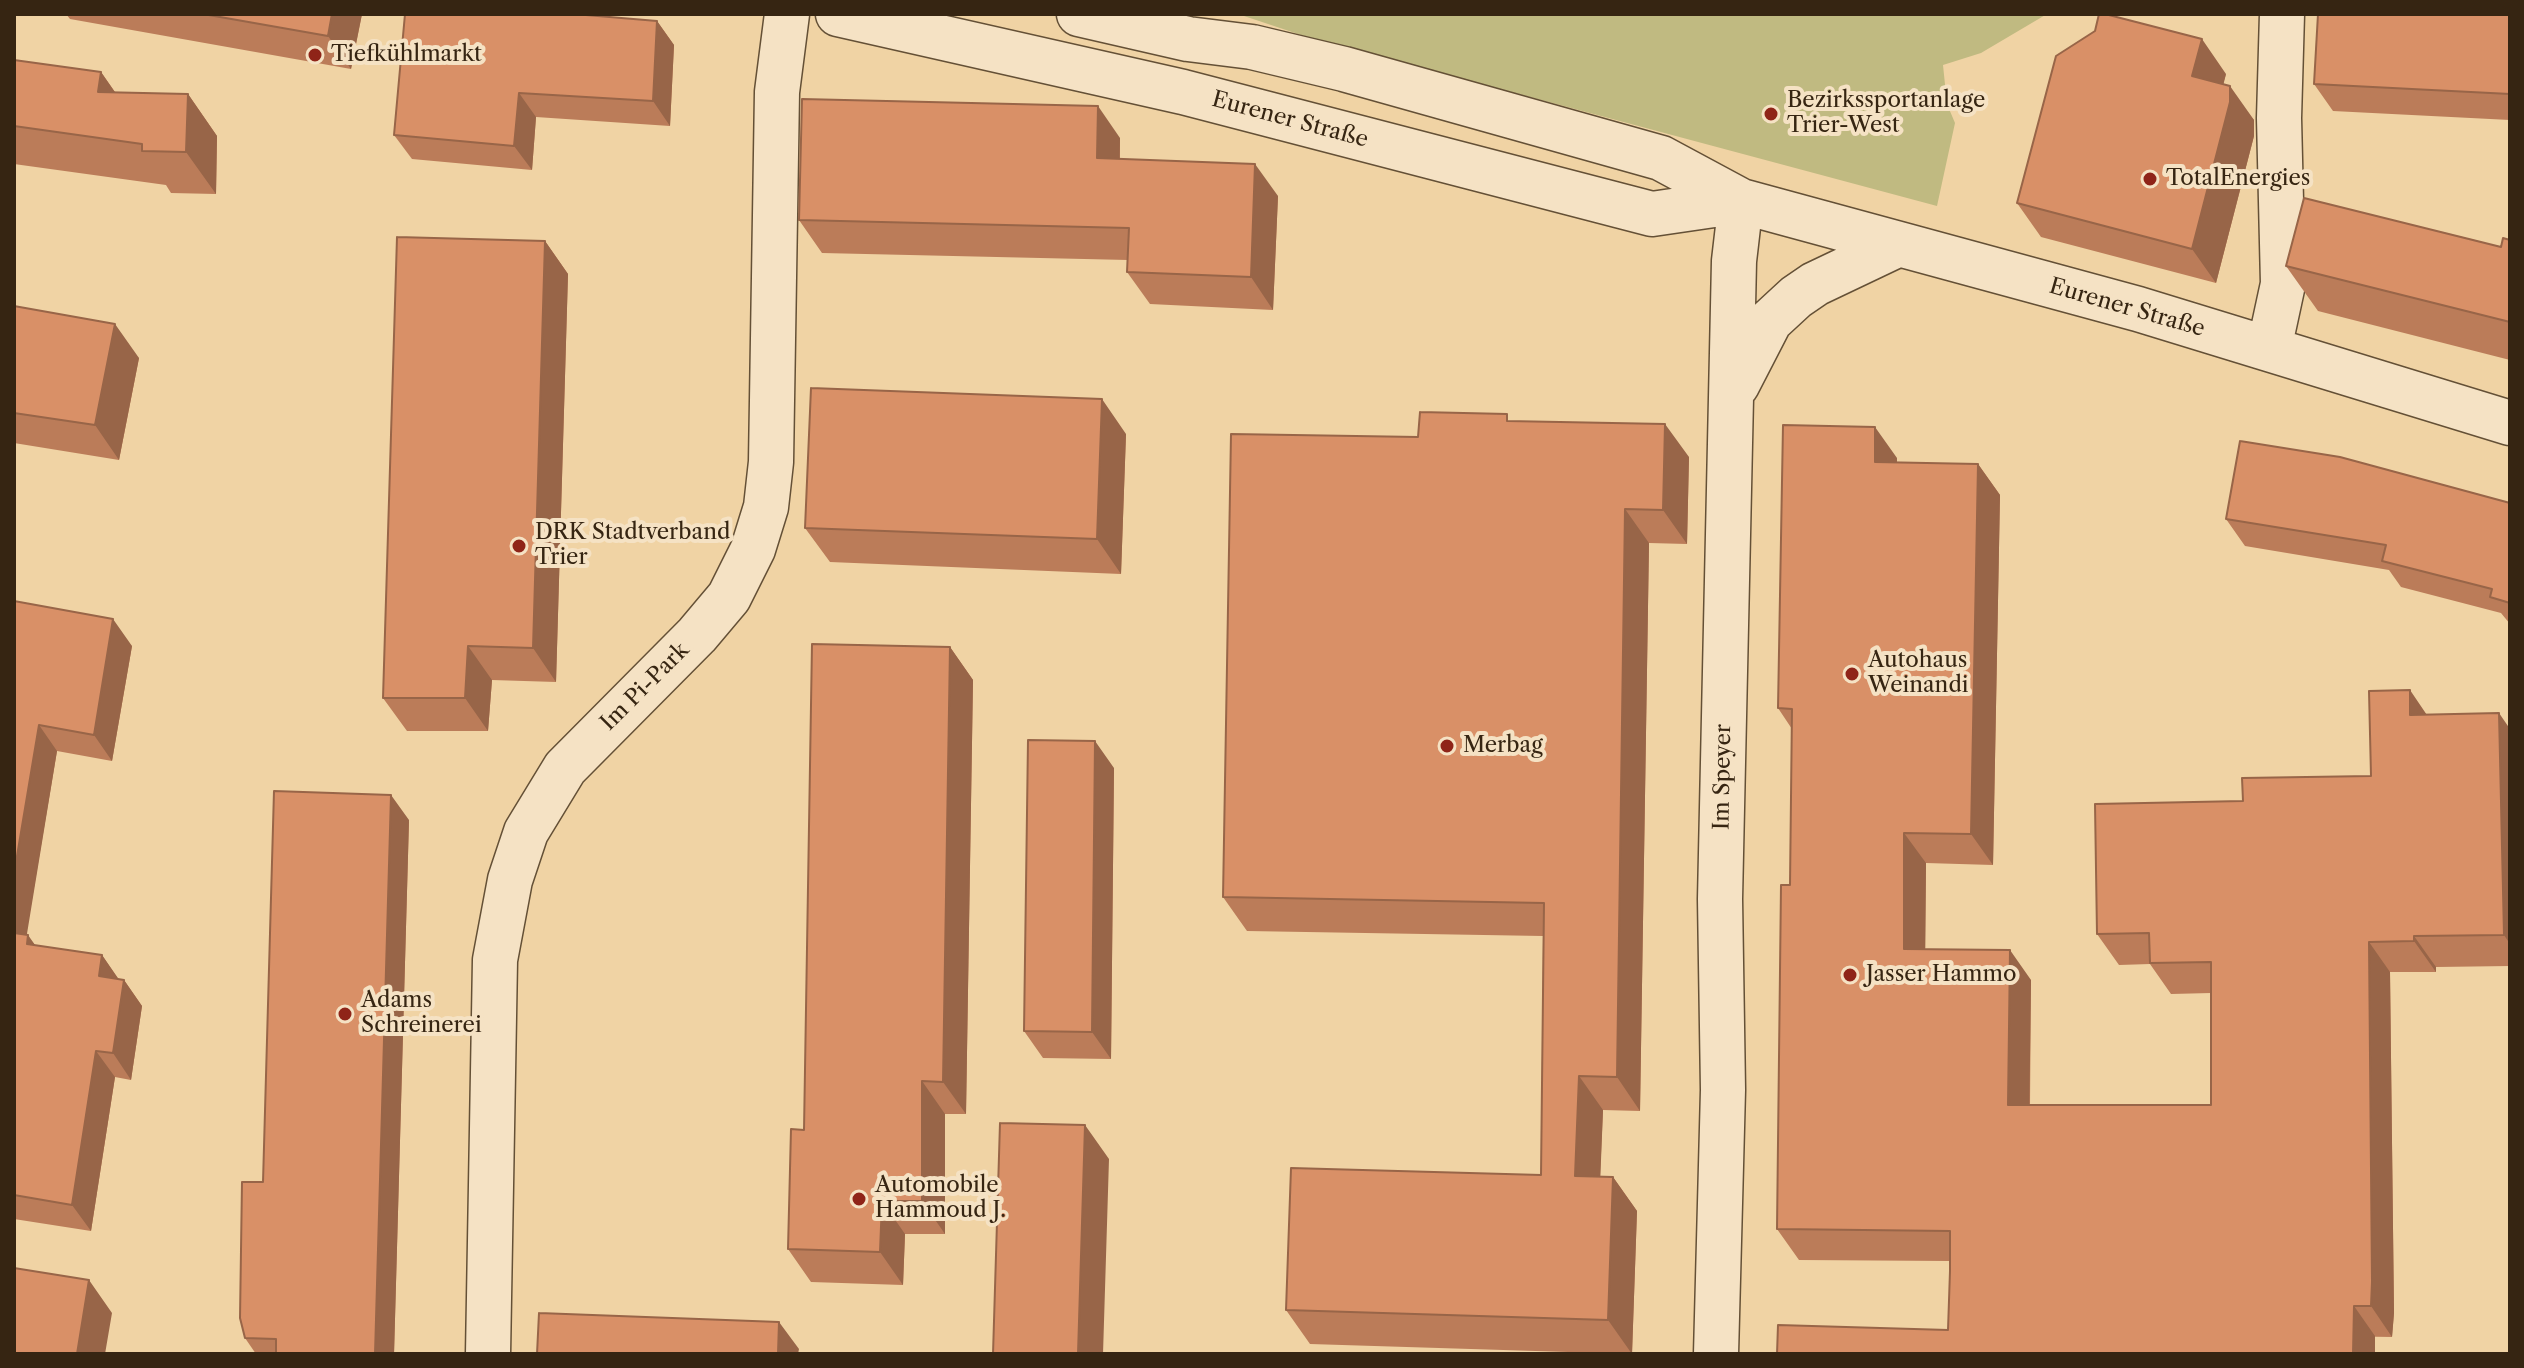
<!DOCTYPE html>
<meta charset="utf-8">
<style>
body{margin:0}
#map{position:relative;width:2524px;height:1368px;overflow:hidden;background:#f0d3a4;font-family:"Libre Caslon Text",serif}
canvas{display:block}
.frame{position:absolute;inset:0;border:16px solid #362512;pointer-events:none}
</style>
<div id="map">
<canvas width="2524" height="1368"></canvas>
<div class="frame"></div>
</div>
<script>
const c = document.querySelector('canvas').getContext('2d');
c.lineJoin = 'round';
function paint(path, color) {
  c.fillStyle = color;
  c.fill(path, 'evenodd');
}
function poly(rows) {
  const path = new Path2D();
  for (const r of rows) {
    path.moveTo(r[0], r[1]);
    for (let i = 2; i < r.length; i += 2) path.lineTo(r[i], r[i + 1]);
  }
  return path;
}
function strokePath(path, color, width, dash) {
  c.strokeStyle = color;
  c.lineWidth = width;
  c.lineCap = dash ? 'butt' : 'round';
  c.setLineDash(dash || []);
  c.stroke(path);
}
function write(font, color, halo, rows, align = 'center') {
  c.font = font + ' "Libre Caslon Text",serif';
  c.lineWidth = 8;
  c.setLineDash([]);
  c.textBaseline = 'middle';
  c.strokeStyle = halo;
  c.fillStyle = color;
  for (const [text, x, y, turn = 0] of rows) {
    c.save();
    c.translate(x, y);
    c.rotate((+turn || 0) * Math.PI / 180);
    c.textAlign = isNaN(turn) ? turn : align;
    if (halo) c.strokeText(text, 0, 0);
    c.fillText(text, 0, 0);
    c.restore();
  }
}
paint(poly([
 [1238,14,2047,14,1981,53,1943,65,1947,104,1955,123,1937,206,1310,38]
]), '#c0ba81');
const minor = poly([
 [838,14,1183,92,1652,214,1741,201],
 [1079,14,1188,39,1252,47,1344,69,1661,158,1741,201,2138,309,2510,423],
 [2269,349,2283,284,2279,118,2282,14],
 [1737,385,1770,321,1796,297,1815,284,1897,245],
 [488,1354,495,960,510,880,526,832,565,768,697,635,729,597,753,549,766,507,771,462,777,92,787,14],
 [1716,1354,1723,1090,1720,899,1734,261,1741,201]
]);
strokePath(minor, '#645036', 47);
strokePath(minor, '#f5e2c4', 44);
paint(poly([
 [66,14,362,14,351,69,70,19],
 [2510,14,2510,120,2333,111,2314,84],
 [657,21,674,45,670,126,536,117,532,170,412,159,394,135],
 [14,60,101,72,115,92,188,94,217,136,216,194,171,193,166,185,14,164],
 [2226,74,2223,84,2254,120,2254,136,2216,283,2041,237,2017,203],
 [1120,138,1120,159,1278,196,1273,310,1150,304,1127,272,1128,260,822,253,799,220],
 [2510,240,2510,360,2318,311,2286,266,2501,247],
 [545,241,568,274,556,682,492,680,488,731,407,731,383,698],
 [14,306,139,358,119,460,14,443],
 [1512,421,1689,457,1687,544,1649,543,1640,1111,1603,1110,1600,1177,1613,1177,1637,1211,1632,1354,1310,1344,1286,1310,1541,1175,1543,936,1247,931,1223,897,1418,437],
 [1126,434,1121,574,830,562,805,528],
 [1897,458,1897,463,1978,464,2000,495,1993,865,1926,863,1925,949,2031,980,2030,1105,2211,1105,2211,993,2171,994,2150,964,2119,965,2097,934,2243,801,2371,776,2427,715,2510,729,2510,966,2436,967,2436,972,2390,972,2394,1313,2392,1337,1948,1330,1950,1261,1799,1260,1777,1229,1790,885,1792,729,1778,708],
 [2510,503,2510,624,2501,613,2401,587,2389,570,2245,546,2226,519],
 [14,601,132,646,112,761,57,751,26,935,36,946,102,955,118,979,124,980,142,1006,131,1080,115,1077,91,1231,14,1219],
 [950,647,973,680,966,1114,945,1114,945,1234,905,1234,903,1285,811,1282,788,1249,804,1130],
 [1114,768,1111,1059,1043,1058,1024,1031],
 [409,820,394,1354,256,1354,245,1338,263,1182]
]), '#bb7c59');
paint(poly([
 [332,14,362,14,351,69,328,36],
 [657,21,674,45,670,126,653,101],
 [2202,39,2226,74,2217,110,2192,76],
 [101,72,130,114,98,92],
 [2230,86,2254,120,2254,136,2216,283,2192,249],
 [519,93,536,117,532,170,514,146],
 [188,94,217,136,216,194,186,152],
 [1098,106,1120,138,1119,190,1097,158],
 [1255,164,1278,196,1273,310,1251,277],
 [545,241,568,274,556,682,533,648],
 [115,324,139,358,119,460,95,425],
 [1102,399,1126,434,1121,574,1097,539],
 [1665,424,1689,457,1687,544,1663,510],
 [1875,427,1897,458,1896,493,1875,462],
 [1978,464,2000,495,1993,865,1971,834],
 [1625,509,1649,543,1640,1111,1617,1077],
 [113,619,132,646,112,761,94,735],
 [468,646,492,680,488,731,465,698],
 [950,647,973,680,966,1114,943,1082],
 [2410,690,2431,721,2410,715],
 [2499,713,2510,729,2510,944,2504,935],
 [39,725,57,751,23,958,14,946,14,874],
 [1095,741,1114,768,1111,1059,1092,1032],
 [391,795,409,820,394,1354,375,1354],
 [1904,833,1926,863,1925,979,1904,949],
 [28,935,47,962,27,944],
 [2414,936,2436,967,2436,972,2414,941],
 [2369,942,2390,972,2394,1313,2392,1337,2371,1306],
 [2010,950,2031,980,2029,1136,2008,1105],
 [102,955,120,981,99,976],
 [124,980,142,1006,131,1080,113,1053],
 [96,1051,115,1077,91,1231,72,1205],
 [1579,1076,1603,1110,1599,1210,1575,1176],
 [922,1081,945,1114,945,1234,922,1201],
 [1085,1125,1109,1159,1103,1354,1078,1354],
 [1613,1177,1637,1211,1632,1354,1608,1320],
 [882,1201,905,1234,903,1285,880,1252],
 [89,1280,112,1313,105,1354,77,1354],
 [2354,1306,2375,1336,2375,1354,2353,1354],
 [779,1322,799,1349,798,1354,778,1354]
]), '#986548');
const building = poly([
 [203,14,332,14,328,36,203,14],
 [405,14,574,14,657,21,653,101,519,93,514,146,394,135,405,14],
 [2099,14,2105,14,2202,39,2192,76,2230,86,2230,102,2192,249,2017,203,2056,56,2095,31,2099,14],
 [2318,14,2510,14,2510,94,2314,84,2318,14],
 [14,60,101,72,98,92,188,94,186,152,142,151,142,144,14,126,14,60],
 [802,99,1098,106,1097,158,1255,164,1251,277,1127,272,1129,228,799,220,802,99],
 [2304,198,2501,247,2503,238,2510,240,2510,322,2286,266,2304,198],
 [397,237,545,241,533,648,468,646,465,698,383,698,397,237],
 [14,306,115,324,95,425,14,413,14,306],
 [811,388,1102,399,1097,539,805,528,811,388],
 [1420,412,1507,414,1507,421,1665,424,1663,510,1625,509,1617,1077,1579,1076,1575,1176,1613,1177,1608,1320,1286,1310,1291,1168,1541,1175,1544,903,1223,897,1231,434,1418,437,1420,412],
 [1783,425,1875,427,1875,462,1978,464,1971,834,1904,833,1904,949,2010,950,2008,1105,2211,1105,2211,962,2150,963,2149,933,2097,934,2095,804,2243,801,2242,778,2371,776,2369,691,2410,690,2410,715,2499,713,2504,935,2414,936,2414,941,2369,942,2372,1282,2371,1306,2354,1306,2353,1354,1777,1354,1778,1325,1948,1330,1950,1271,1950,1231,1777,1229,1781,885,1790,885,1792,709,1778,708,1783,425],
 [2240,441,2340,457,2510,503,2510,603,2490,597,2492,589,2382,561,2386,545,2226,519,2240,441],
 [14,601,113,619,94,735,39,725,14,874,14,601],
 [812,644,950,647,943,1082,922,1081,922,1201,882,1201,880,1252,788,1249,791,1129,804,1130,812,644],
 [1028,740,1095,741,1092,1032,1024,1031,1028,740],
 [274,791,391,795,375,1354,276,1354,276,1339,245,1338,240,1318,242,1182,263,1182,274,791],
 [14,933,28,935,27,944,102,955,99,976,124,980,113,1053,96,1051,72,1205,14,1195,14,933],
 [1000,1123,1085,1125,1078,1354,993,1354,1000,1123],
 [14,1268,89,1280,77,1354,14,1354,14,1268],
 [539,1313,779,1322,778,1354,537,1354,539,1313]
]);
paint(building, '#d99067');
strokePath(building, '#986548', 2);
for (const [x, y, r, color] of [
 [315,55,8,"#8f2418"],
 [1771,114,8,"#8f2418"],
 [2150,179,8,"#8f2418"],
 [519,546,8,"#8f2418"],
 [1852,674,8,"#8f2418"],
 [1447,746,8,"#8f2418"],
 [1850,975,8,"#8f2418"],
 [345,1014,8,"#8f2418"],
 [859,1199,8,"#8f2418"]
]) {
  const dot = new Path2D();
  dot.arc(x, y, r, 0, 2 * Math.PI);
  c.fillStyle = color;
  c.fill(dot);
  strokePath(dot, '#f5e2c4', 3);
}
write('22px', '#362512', '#f5e2c4', [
 ["Tiefkühlmarkt",331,55],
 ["Bezirkssportanlage",1787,101],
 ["Trier-West",1787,126],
 ["TotalEnergies",2166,179],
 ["DRK Stadtverband",535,533],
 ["Trier",535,558],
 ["Autohaus",1868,661],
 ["Weinandi",1868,686],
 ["Merbag",1463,746],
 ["Jasser Hammo",1866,975],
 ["Adams",361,1001],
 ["Schreinerei",361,1026],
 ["Automobile",875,1186],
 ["Hammoud J.",875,1211]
], 'left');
write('22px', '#362512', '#f5e2c4', [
 ["Eurener Straße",1290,120,15],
 ["Eurener Straße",2127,308,16],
 ["Im Pi-Park",645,687,-45],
 ["Im Speyer",1723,777,-89]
]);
</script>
